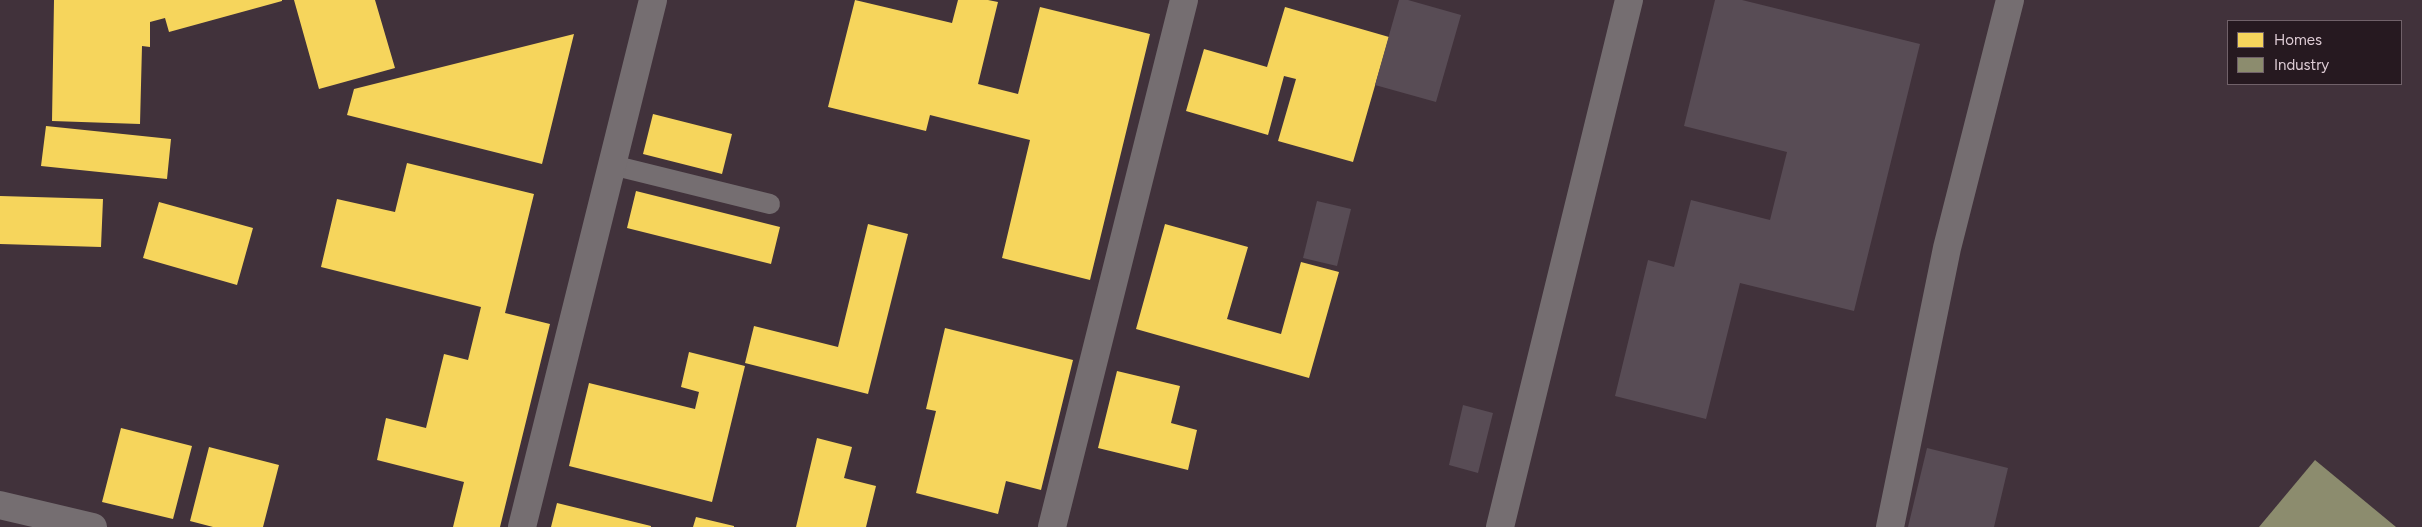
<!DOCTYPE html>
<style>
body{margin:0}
#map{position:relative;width:2422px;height:527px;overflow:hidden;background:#41323b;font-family:Figtree,sans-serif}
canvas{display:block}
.legend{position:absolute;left:2227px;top:20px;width:175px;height:65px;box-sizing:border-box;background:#261920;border:1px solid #706169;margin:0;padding:6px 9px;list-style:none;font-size:15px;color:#dfcdd6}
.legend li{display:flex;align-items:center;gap:10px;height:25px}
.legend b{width:25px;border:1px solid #706169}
</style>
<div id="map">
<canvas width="2422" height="527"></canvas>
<ul class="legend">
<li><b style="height:14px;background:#f6d55c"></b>Homes</li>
<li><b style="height:14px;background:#8c8c6e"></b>Industry</li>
</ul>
</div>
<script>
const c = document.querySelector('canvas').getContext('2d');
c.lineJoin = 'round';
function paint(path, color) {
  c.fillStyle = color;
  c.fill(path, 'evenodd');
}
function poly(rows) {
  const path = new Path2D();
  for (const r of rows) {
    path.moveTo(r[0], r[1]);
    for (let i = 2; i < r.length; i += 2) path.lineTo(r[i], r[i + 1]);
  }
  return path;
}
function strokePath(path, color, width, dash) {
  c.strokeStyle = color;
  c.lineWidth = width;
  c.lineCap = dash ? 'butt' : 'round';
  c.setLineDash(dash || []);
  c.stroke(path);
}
paint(poly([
 [54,0,282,0,282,1,169,32,165,18,150,22,150,47,142,46,140,124,52,121],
 [294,0,375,0,395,68,319,89],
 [855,0,952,23,958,0,988,0,998,2,978,84,1018,94,1040,7,1150,34,1090,280,1002,258,1030,140,930,115,926,131,828,107],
 [1285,7,1389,37,1353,162,1278,141,1296,79,1284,76,1268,135,1186,111,1204,49,1267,67],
 [574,34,542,164,347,115,354,89],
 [653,114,732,134,722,174,643,154],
 [46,126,171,139,167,179,41,166],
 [407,163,534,194,505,313,550,324,500,527,453,527,464,482,377,460,386,418,426,428,444,354,468,360,481,307,321,267,337,199,395,212],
 [636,191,780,227,771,264,627,228],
 [0,196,103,199,101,247,0,244],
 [159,202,253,228,237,285,143,258],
 [868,224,908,234,868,394,745,363,754,326,838,347],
 [1165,224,1248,247,1227,319,1281,334,1301,262,1339,272,1309,378,1136,329],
 [945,328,1073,360,1041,490,1006,481,998,514,916,493,936,411,926,409],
 [689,352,745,366,712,502,569,466,589,383,695,409,699,392,681,387],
 [1117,371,1180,386,1171,423,1197,430,1188,470,1098,448],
 [121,428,192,446,173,519,102,502],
 [817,438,852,447,844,478,876,486,866,527,796,527],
 [209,447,279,465,263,527,213,527,190,521],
 [557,503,651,526,651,527,551,527],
 [696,517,734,526,734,527,693,527]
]), '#f6d55c');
paint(poly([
 [2315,460,2396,527,2259,527]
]), '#8c8c6e');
paint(poly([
 [1399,0,1408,0,1461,15,1436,102,1375,85],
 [1715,0,1742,0,1920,44,1854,311,1740,283,1706,419,1615,396,1648,260,1674,267,1691,200,1770,220,1787,152,1684,126],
 [1317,201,1351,209,1337,266,1303,258],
 [1463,405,1493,413,1478,473,1449,465],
 [1927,448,2008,468,1994,527,1908,527]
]), '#584c55');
strokePath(poly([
 [612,165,770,204]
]), '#756e71', 20);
strokePath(poly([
 [0,505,93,527],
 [522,527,653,0],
 [1052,527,1184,0],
 [1500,527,1629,0],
 [1890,527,1947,248,2010,0]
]), '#756e71', 28);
</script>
